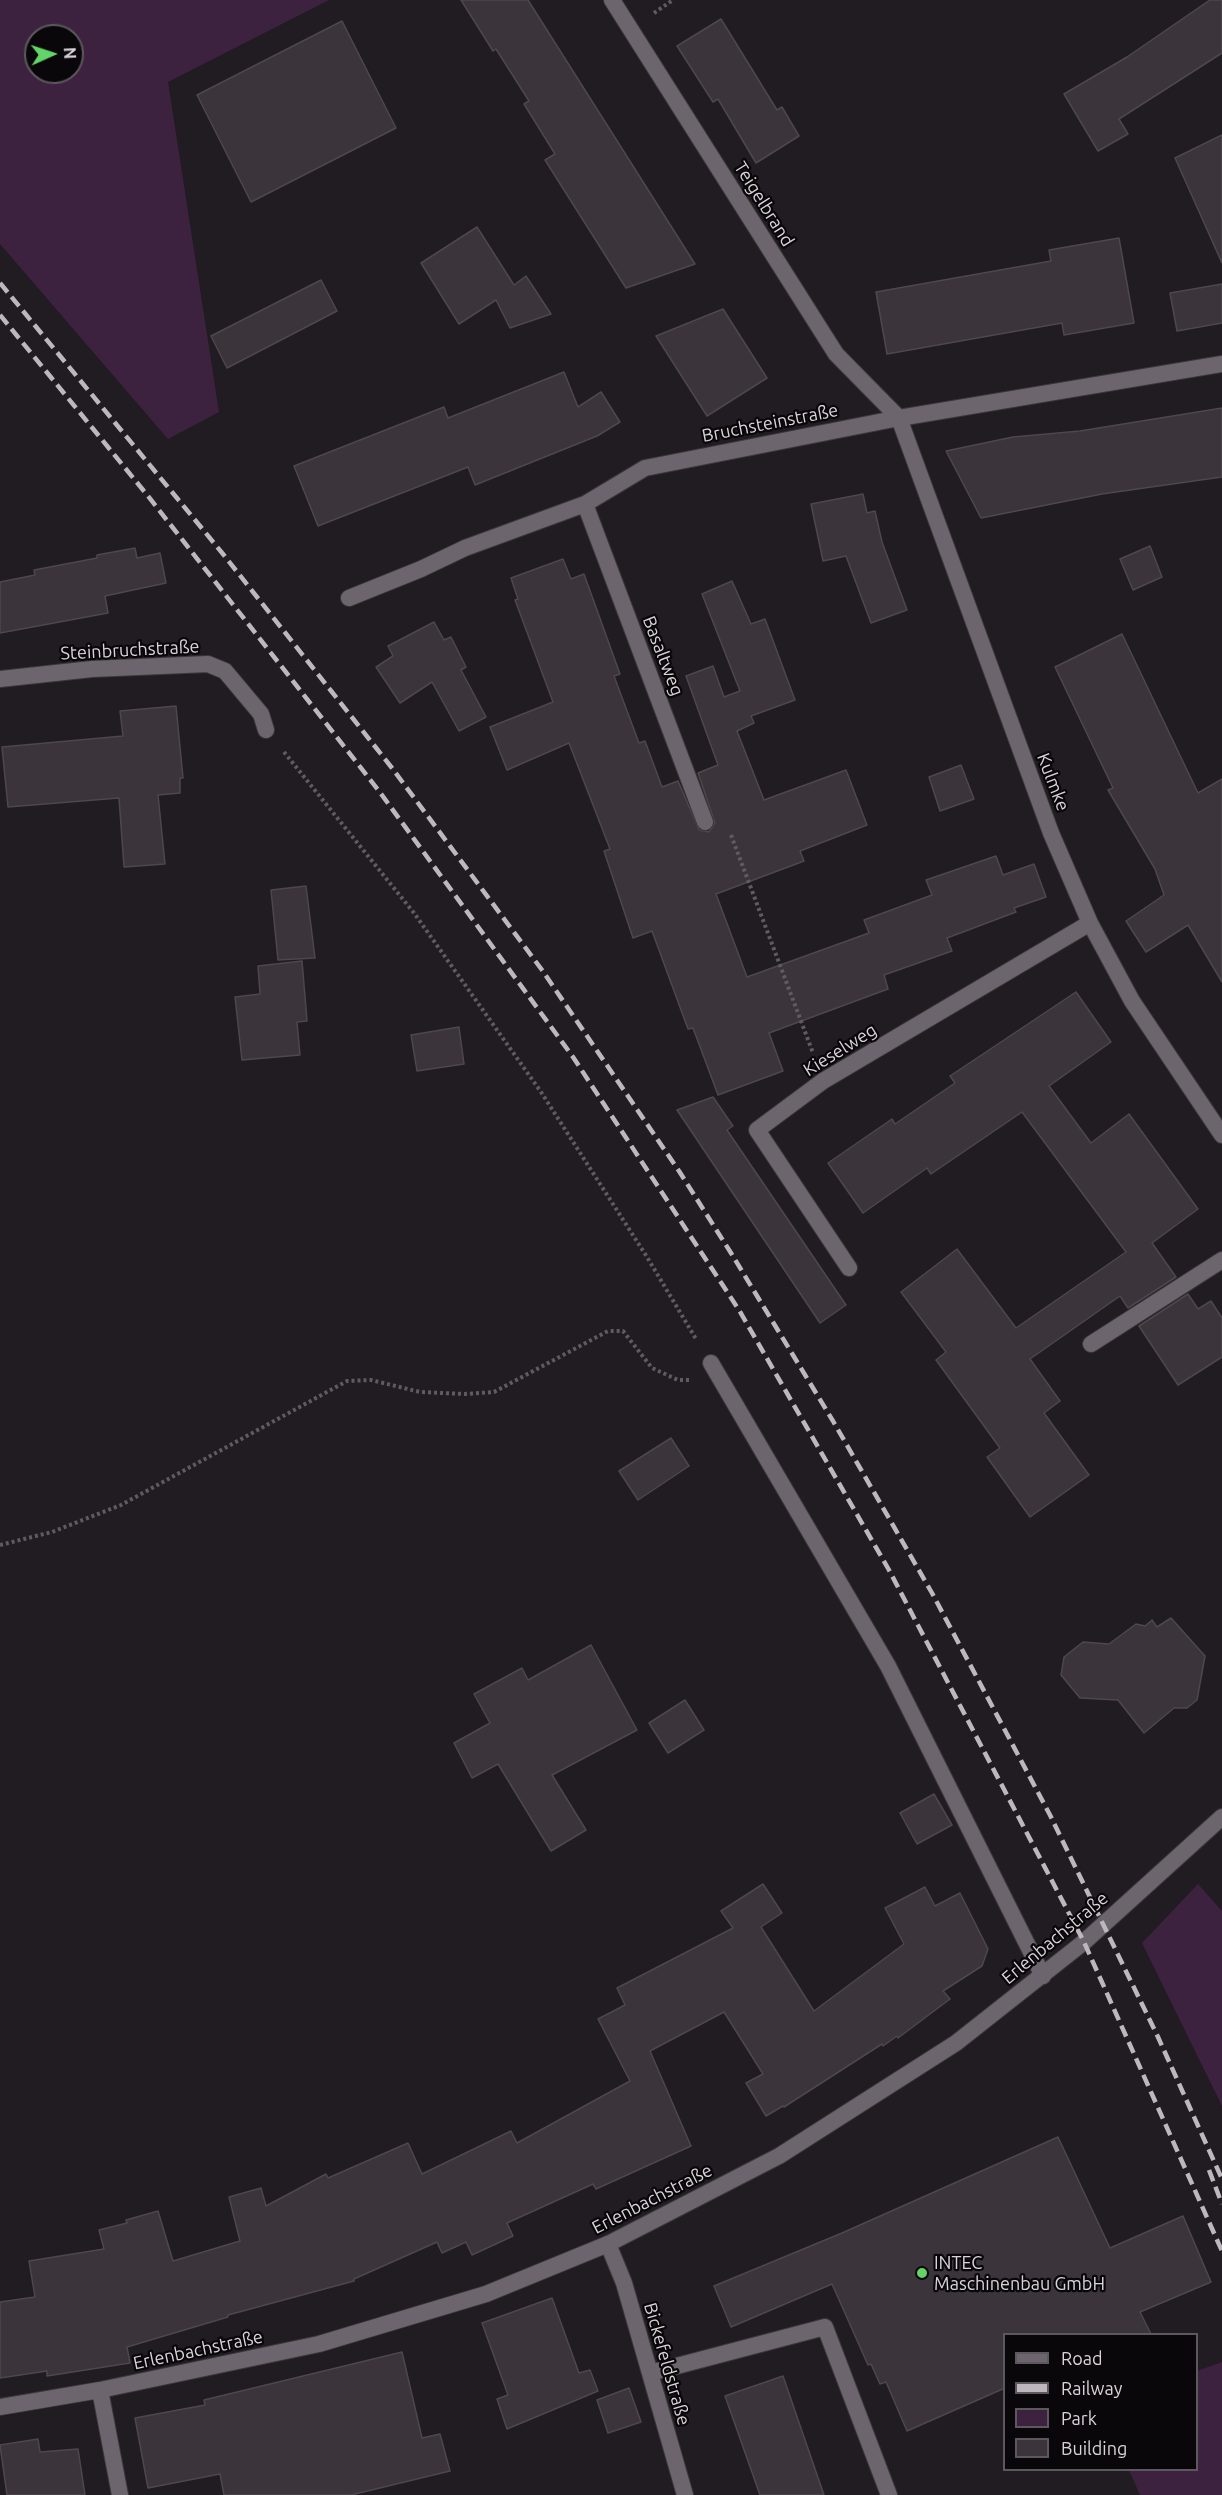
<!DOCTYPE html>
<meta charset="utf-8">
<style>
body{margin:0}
#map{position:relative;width:1222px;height:2495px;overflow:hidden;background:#211b22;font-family:Ubuntu,sans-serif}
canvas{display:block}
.legend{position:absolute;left:1003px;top:2333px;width:195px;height:138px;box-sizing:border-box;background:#090709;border:2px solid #5c595c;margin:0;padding:8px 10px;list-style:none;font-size:18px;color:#d9d4d9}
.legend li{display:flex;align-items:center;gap:12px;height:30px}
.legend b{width:30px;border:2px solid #5c595c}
.north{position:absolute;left:24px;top:24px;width:60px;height:60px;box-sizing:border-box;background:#090709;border:2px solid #5c595c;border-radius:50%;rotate:87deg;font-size:16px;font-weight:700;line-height:24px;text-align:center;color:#d9d4d9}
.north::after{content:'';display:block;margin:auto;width:21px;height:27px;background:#63d468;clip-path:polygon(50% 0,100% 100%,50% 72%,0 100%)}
</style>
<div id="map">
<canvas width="1222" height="2495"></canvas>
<ul class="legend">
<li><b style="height:8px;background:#6c656d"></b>Road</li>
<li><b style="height:8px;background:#beb8be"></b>Railway</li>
<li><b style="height:16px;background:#3d223f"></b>Park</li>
<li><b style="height:16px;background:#3b343b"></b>Building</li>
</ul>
<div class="north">N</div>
</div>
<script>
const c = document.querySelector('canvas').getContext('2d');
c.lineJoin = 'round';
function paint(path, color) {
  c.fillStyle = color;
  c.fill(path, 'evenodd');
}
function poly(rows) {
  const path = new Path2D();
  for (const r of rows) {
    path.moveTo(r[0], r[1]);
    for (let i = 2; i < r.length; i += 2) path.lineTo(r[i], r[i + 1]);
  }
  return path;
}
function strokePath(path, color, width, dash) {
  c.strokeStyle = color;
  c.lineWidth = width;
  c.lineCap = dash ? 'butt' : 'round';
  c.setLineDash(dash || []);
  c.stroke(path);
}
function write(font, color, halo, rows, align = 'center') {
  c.font = font + ' Ubuntu,sans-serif';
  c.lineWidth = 4.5;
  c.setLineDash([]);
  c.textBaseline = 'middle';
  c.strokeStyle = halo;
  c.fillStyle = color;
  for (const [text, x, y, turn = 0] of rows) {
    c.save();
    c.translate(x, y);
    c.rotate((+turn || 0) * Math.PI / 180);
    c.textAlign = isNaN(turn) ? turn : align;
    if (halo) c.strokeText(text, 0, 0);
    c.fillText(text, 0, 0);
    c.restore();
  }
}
paint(poly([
 [0,0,329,0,168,82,219,412,168,439,0,244],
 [36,36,72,36,72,72,36,72],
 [1198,1884,1222,1911,1222,2106,1142,1943],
 [1222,2362,1222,2495,1140,2495,1129,2470,1196,2470,1197,2371]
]), '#3d223f');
const building = poly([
 [461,0,528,0,695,264,626,288,545,160,555,154,524,104,529,101,496,49,493,51,461,0],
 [1210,0,1222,0,1222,53,1119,119,1128,134,1098,151,1064,94,1127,57,1210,0],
 [721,19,777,110,782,107,799,136,756,163,718,99,713,102,677,46,721,19],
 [342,21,396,128,251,202,197,95,342,21],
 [1222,135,1222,263,1175,158,1222,135],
 [477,227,514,285,526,276,551,314,510,328,496,300,459,324,421,263,477,227],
 [1119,238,1134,323,1064,335,1062,323,887,354,876,292,1051,261,1049,250,1119,238],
 [321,280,337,311,227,368,211,336,321,280],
 [1222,284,1222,323,1177,331,1170,293,1222,284],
 [723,309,767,378,707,416,656,336,723,309],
 [564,372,578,407,601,392,620,422,597,436,475,485,468,467,318,526,294,466,444,407,448,418,564,372],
 [1222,408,1222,477,1102,494,981,518,946,451,1013,437,1080,431,1222,408],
 [863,494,867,513,875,511,882,542,907,610,871,623,846,556,823,561,811,504,863,494],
 [1150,546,1162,577,1133,590,1120,559,1150,546],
 [135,548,137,558,160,553,166,583,105,596,108,613,0,633,0,582,35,575,34,570,97,558,97,555,135,548],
 [563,559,571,579,584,574,620,674,614,676,639,743,645,741,662,787,678,781,699,830,709,832,715,823,698,773,718,765,686,676,713,666,724,697,740,691,702,594,732,581,751,624,765,619,795,700,751,716,754,723,737,731,764,800,846,770,867,825,800,851,804,861,716,894,747,977,869,933,864,920,932,895,926,880,996,856,1003,875,1034,864,1046,897,1014,908,1016,912,947,938,952,951,884,975,888,989,769,1033,783,1071,718,1095,693,1028,688,1029,652,931,633,938,604,851,610,849,569,743,507,770,490,727,553,702,515,600,518,599,511,578,563,559],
 [434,622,444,640,451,637,466,667,461,670,486,717,459,731,432,682,400,703,376,667,393,656,388,646,434,622],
 [1122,634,1198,793,1222,779,1222,982,1188,925,1146,952,1126,921,1164,895,1155,869,1108,790,1113,788,1055,667,1122,634],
 [176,706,183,778,180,778,180,793,158,795,165,864,124,867,119,798,8,807,2,747,123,736,120,711,176,706],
 [961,765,974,799,940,811,929,777,961,765],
 [306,886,315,958,278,960,271,890,306,886],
 [302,961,307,1021,297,1022,300,1055,242,1060,235,997,260,994,258,966,302,961],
 [1076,992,1111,1042,1049,1086,1091,1143,1129,1114,1198,1209,1152,1243,1176,1277,1128,1308,1120,1296,1030,1359,1060,1401,1044,1413,1089,1475,1030,1517,987,1457,1000,1448,936,1360,946,1352,901,1292,957,1249,1016,1328,1126,1252,1022,1112,931,1174,927,1168,863,1213,828,1163,892,1119,895,1124,955,1083,950,1076,1076,992],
 [459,1027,464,1064,417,1071,411,1035,459,1027],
 [713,1097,733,1126,727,1130,846,1305,820,1323,677,1110,713,1097],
 [1188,1294,1198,1309,1211,1301,1222,1318,1222,1357,1178,1385,1139,1326,1188,1294],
 [671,1438,689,1466,638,1500,619,1471,671,1438],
 [1171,1618,1205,1656,1197,1700,1187,1708,1174,1708,1144,1733,1118,1700,1080,1698,1061,1675,1064,1657,1083,1642,1109,1644,1136,1624,1145,1626,1152,1620,1157,1627,1171,1618],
 [591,1645,637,1730,552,1775,586,1830,551,1851,498,1764,472,1778,454,1743,490,1723,474,1694,522,1668,528,1680,591,1645],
 [685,1700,704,1730,668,1753,649,1723,685,1700],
 [934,1794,952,1825,917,1844,900,1813,934,1794],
 [763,1884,782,1913,761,1927,814,2011,904,1944,885,1908,925,1887,935,1906,960,1893,988,1949,982,1966,943,1991,950,1999,898,2038,897,2036,883,2046,882,2044,784,2107,783,2106,766,2116,746,2083,763,2074,724,2012,650,2051,691,2146,596,2189,593,2184,507,2223,513,2236,472,2255,466,2242,442,2253,437,2242,354,2279,354,2281,228,2315,228,2317,127,2347,130,2363,47,2376,47,2371,0,2378,0,2302,35,2297,29,2261,104,2249,99,2230,127,2223,126,2220,158,2211,173,2261,240,2241,229,2197,261,2188,266,2206,326,2174,328,2178,408,2143,422,2174,511,2131,517,2143,630,2081,598,2019,625,2005,617,1988,733,1928,721,1911,763,1884],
 [1058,2137,1110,2248,1183,2216,1211,2282,1140,2312,1151,2334,1005,2334,1005,2388,907,2431,886,2382,880,2384,871,2364,868,2365,832,2284,731,2327,714,2286,842,2233,1058,2137],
 [552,2298,579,2373,590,2370,598,2391,507,2429,497,2399,508,2395,482,2323,552,2298],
 [402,2352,422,2438,440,2434,450,2471,351,2495,224,2495,220,2474,148,2488,135,2418,205,2405,204,2400,402,2352],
 [783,2376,824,2495,760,2495,725,2396,783,2376],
 [629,2388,641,2422,608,2433,597,2400,629,2388],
 [38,2439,40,2452,78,2449,85,2495,7,2495,0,2445,38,2439]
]);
paint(building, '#3b343b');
strokePath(building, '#4e474e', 1.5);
const service = poly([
 [1091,1344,1222,1260],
 [711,1363,888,1666,1043,1976],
 [608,2244,624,2283,685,2495],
 [650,2373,825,2327,889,2495]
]);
const minor = poly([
 [612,0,836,354,899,418,1051,833,1090,923,1132,1001,1222,1135],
 [585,504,705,822],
 [349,598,421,569,465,548,585,504,645,468,899,418,1222,364],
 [0,679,92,669,208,664,225,671,261,714,266,730],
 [849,1268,757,1130,823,1081,1090,923],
 [100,2390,120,2495],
 [0,2407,100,2390,319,2344,486,2294,608,2244,779,2156,956,2043,1084,1942,1222,1817]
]);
strokePath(service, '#3c373c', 18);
strokePath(minor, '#3c373c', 18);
strokePath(poly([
 [654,13,673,0],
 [284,752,414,913,541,1092,647,1257,696,1339],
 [731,835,813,1053],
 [0,1545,52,1532,121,1505,347,1381,371,1380,420,1392,465,1394,494,1392,608,1331,623,1331,652,1368,678,1380,689,1380]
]), '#605b61', 4, [3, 3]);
strokePath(service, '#6c656d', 16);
strokePath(minor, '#6c656d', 16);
strokePath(poly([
 [0,283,223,554,392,768,542,970,679,1171,731,1253,833,1421,932,1593,1050,1815,1158,2037,1222,2179],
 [0,315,148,496,379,791,573,1057,739,1310,889,1570,1084,1942,1222,2251],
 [1209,2170,1222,2204]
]), '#beb8be', 4.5, [12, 6]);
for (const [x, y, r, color] of [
 [922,2273,6,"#63d468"]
]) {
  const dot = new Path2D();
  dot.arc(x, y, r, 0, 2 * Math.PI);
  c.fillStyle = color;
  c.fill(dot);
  strokePath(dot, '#090709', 2);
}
write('18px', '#d9d4d9', '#090709', [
 ["Teigelbrand",764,204,58],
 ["Bruchsteinstraße",770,423,-11],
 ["Steinbruchstraße",130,650,-3],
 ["Basaltweg",663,656,69],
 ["Kulmke",1053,782,69],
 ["Kieselweg",840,1050,-32],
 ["Erlenbachstraße",1055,1938,-40],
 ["Erlenbachstraße",652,2199,-27],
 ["Erlenbachstraße",198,2350,-12],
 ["Bickefeldstraße",667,2364,74]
]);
write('18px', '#d9d4d9', '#090709', [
 ["INTEC",934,2263],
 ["Maschinenbau GmbH",934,2284]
], 'left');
</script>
